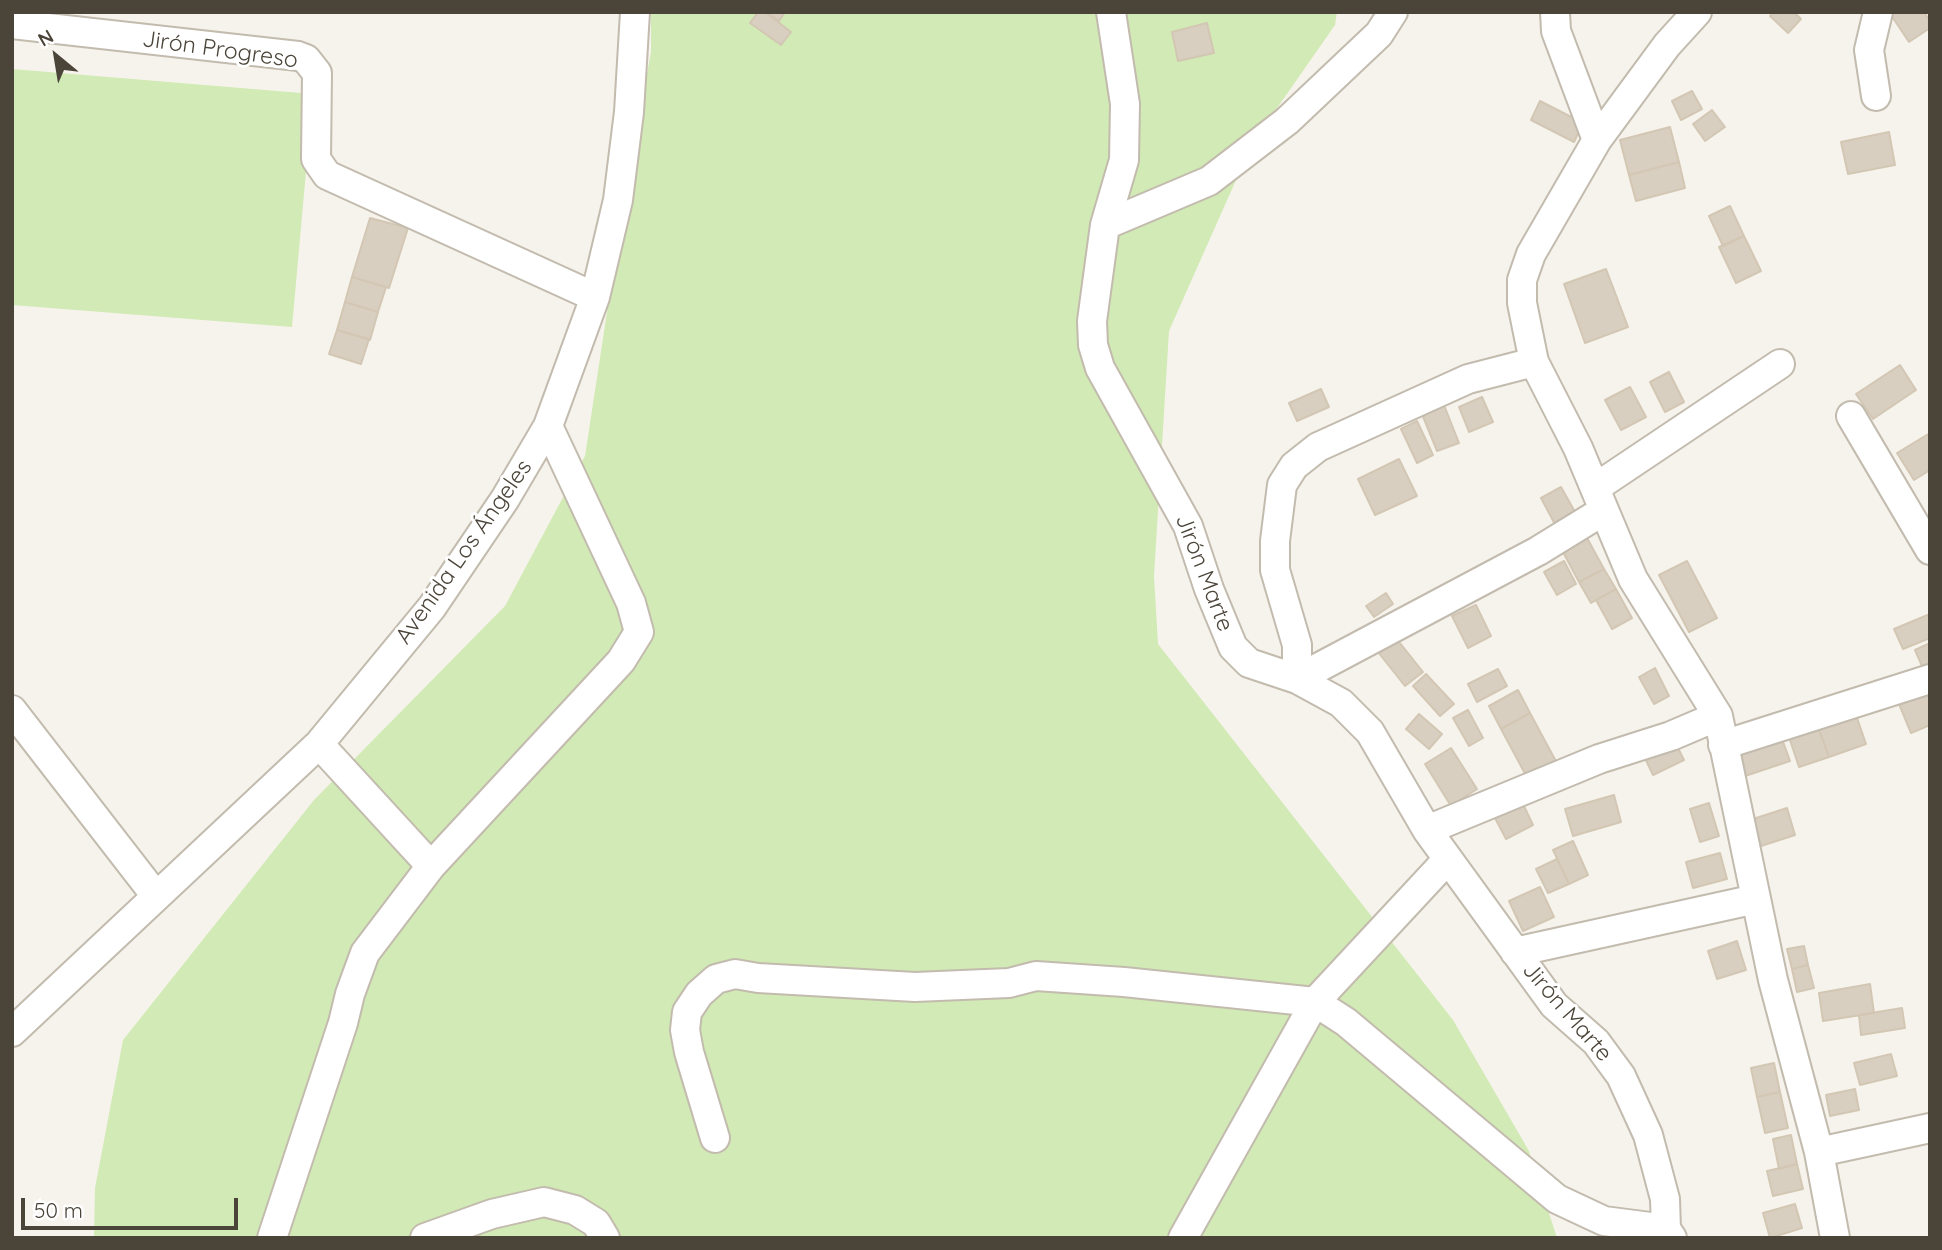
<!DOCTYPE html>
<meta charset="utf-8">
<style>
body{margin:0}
#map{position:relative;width:1942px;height:1250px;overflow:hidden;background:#f6f3ec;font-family:Quicksand,sans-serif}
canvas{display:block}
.frame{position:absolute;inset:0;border:14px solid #4b4439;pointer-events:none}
.north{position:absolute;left:21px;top:21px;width:70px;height:70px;-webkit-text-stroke:5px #fff;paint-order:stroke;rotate:330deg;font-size:19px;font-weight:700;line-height:28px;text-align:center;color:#4b4439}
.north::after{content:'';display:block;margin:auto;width:24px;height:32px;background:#4b4439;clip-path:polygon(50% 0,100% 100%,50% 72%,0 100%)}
.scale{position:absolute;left:21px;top:1198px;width:217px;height:32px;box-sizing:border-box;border:4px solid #4b4439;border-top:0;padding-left:9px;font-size:21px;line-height:24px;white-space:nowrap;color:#4b4439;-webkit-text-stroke:5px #fff;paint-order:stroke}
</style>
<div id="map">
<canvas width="1942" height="1250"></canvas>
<div class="frame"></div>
<div class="north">N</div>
<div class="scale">50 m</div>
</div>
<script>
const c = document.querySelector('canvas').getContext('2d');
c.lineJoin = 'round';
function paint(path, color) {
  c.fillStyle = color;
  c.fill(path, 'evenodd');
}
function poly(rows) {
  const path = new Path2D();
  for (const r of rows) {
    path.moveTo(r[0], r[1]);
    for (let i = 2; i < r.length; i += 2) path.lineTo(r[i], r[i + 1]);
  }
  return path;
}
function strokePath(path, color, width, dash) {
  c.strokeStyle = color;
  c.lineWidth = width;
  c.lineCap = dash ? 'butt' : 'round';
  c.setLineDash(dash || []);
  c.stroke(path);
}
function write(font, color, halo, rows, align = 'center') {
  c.font = font + ' Quicksand,sans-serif';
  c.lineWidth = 6;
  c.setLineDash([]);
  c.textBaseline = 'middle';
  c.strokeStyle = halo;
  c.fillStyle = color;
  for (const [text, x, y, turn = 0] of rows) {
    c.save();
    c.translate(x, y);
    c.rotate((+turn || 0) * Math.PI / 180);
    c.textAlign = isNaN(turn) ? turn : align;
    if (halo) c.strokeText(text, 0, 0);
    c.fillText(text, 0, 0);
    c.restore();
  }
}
paint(poly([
 [651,12,1337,12,1335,25,1252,144,1169,331,1154,576,1158,644,1453,1020,1529,1151,1557,1238,94,1238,95,1188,123,1040,314,800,505,606,585,456,628,175,651,52],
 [12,69,313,94,292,327,12,305]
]), '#d2eab5');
const building = poly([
 [758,12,765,12,791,32,781,45,750,23,758,12],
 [765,12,785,12,779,21,765,12],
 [1773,12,1794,12,1801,19,1788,33,1770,16,1773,12],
 [1889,12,1924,12,1930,21,1930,28,1909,42,1889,12],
 [1207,23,1214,53,1178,61,1172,32,1207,23],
 [1692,91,1702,109,1681,120,1672,101,1692,91],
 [1540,101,1583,123,1574,142,1531,120,1540,101],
 [1712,110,1725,127,1705,141,1693,124,1712,110],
 [1670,127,1679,162,1629,175,1620,140,1670,127],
 [1889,132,1895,165,1848,174,1841,142,1889,132],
 [1679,162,1685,188,1636,201,1629,175,1679,162],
 [1730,206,1744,236,1723,246,1709,216,1730,206],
 [370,218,408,228,389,288,352,277,370,218],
 [1744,236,1761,271,1736,283,1719,247,1744,236],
 [1606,269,1628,327,1585,343,1564,284,1606,269],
 [352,277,386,287,378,312,345,302,352,277],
 [345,302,378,312,370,340,337,330,345,302],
 [337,330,369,339,361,364,329,354,337,330],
 [1900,365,1916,390,1873,419,1856,394,1900,365],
 [1669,372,1684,402,1665,412,1650,382,1669,372],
 [1630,387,1646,417,1621,430,1605,400,1630,387],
 [1321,389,1329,407,1297,421,1289,403,1321,389],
 [1482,397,1493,422,1469,432,1459,407,1482,397],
 [1442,400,1459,443,1437,451,1420,409,1442,400],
 [1417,421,1433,455,1417,463,1401,429,1417,421],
 [1930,433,1930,470,1914,480,1897,453,1930,433],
 [1399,459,1417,496,1375,515,1358,479,1399,459],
 [1561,487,1579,519,1558,530,1541,498,1561,487],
 [1587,538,1604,569,1579,582,1563,552,1587,538],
 [1564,561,1576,584,1557,595,1544,572,1564,561],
 [1687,561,1717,618,1689,632,1659,575,1687,561],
 [1604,569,1616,589,1591,603,1579,582,1604,569],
 [1616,589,1632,618,1612,629,1596,600,1616,589],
 [1386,593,1393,604,1374,617,1366,606,1386,593],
 [1476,605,1491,636,1468,648,1452,616,1476,605],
 [1930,614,1930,638,1903,649,1894,629,1930,614],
 [1392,633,1423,672,1405,686,1374,647,1392,633],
 [1930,643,1930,663,1922,666,1915,650,1930,643],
 [1655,668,1669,696,1654,704,1639,677,1655,668],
 [1498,669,1507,686,1477,702,1468,684,1498,669],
 [1426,674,1454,704,1440,716,1413,686,1426,674],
 [1518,690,1530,713,1501,729,1489,706,1518,690],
 [1930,692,1930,725,1911,733,1899,704,1930,692],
 [1468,710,1483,738,1469,746,1453,718,1468,710],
 [1530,713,1558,765,1529,781,1501,729,1530,713],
 [1419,714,1442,734,1429,749,1406,729,1419,714],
 [1856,715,1866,744,1829,757,1818,727,1856,715],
 [1818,727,1829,757,1799,767,1789,737,1818,727],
 [1782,739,1790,761,1745,776,1738,753,1782,739],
 [1674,740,1684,760,1653,775,1643,754,1674,740],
 [1451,748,1477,789,1451,806,1425,764,1451,748],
 [1614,795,1621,822,1573,836,1565,809,1614,795],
 [1709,803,1719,836,1700,842,1690,809,1709,803],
 [1523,804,1533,825,1506,839,1495,818,1523,804],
 [1787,808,1795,835,1761,846,1753,819,1787,808],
 [1573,841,1588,875,1569,884,1553,850,1573,841],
 [1720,853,1727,879,1693,888,1686,862,1720,853],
 [1557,859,1569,884,1548,893,1536,869,1557,859],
 [1540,887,1554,917,1523,931,1509,901,1540,887],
 [1737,941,1746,970,1717,979,1708,951,1737,941],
 [1804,946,1808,965,1792,969,1787,949,1804,946],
 [1808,965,1814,988,1797,992,1792,969,1808,965],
 [1870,984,1874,1013,1823,1021,1819,993,1870,984],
 [1902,1008,1905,1028,1861,1035,1859,1015,1902,1008],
 [1891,1054,1897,1076,1860,1085,1854,1063,1891,1054],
 [1774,1063,1780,1092,1757,1097,1751,1068,1774,1063],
 [1855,1089,1859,1110,1830,1116,1826,1095,1855,1089],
 [1780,1092,1788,1128,1765,1133,1757,1097,1780,1092],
 [1791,1135,1797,1164,1779,1169,1773,1139,1791,1135],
 [1797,1164,1803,1189,1773,1196,1767,1171,1797,1164],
 [1795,1204,1802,1228,1770,1238,1763,1213,1795,1204]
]);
paint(building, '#d8cfc1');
strokePath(building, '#d3c7b4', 2);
const minor = poly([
 [1111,12,1125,104,1124,160,1105,225,1092,321,1093,345,1100,368,1188,526,1209,589,1233,647,1249,663,1297,679,1341,703,1370,732,1427,830,1554,1005,1596,1042,1621,1076,1648,1135,1665,1199,1666,1229,1672,1238],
 [1555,12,1556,31,1597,140,1531,254,1522,280,1522,303,1534,362,1578,448,1633,579,1718,716,1773,980,1819,1152,1835,1238],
 [12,24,298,56,306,59,317,73,316,159,327,175,595,297],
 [1876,96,1869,50,1878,12],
 [1597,140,1667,45,1697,12],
 [1105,225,1209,181,1287,121,1379,34,1393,12],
 [1534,362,1468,379,1318,447,1294,466,1282,485,1275,541,1275,570,1297,645,1297,679,1538,551,1603,511],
 [1851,416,1930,550],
 [1595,488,1780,364],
 [12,710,156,896],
 [319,744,431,866],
 [1723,745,1930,679],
 [1427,830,1599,759,1671,736,1718,716],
 [1515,952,1756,899],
 [12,1032,319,744,432,607,505,499,548,426,595,297,618,200,629,112,635,12],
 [715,1138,689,1052,685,1030,687,1012,699,994,716,979,735,974,758,978,915,987,1009,983,1036,976,1124,982,1315,1002,1346,1022,1557,1199,1604,1221,1666,1229],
 [1819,1152,1930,1128],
 [272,1238,343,1023,350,994,365,953,431,866,621,661,639,632,631,603,548,426],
 [425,1238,492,1214,544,1202,575,1210,596,1223,605,1238],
 [1183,1238,1315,1002,1448,859]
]);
strokePath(minor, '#c2bbae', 32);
strokePath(minor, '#fff', 28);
write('23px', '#4b4439', '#fff', [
 ["Jirón Progreso",220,50,8],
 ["Avenida Los Ángeles",464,552,-55],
 ["Jirón Marte",1204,573,69],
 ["Jirón Marte",1567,1012,49]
]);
</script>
